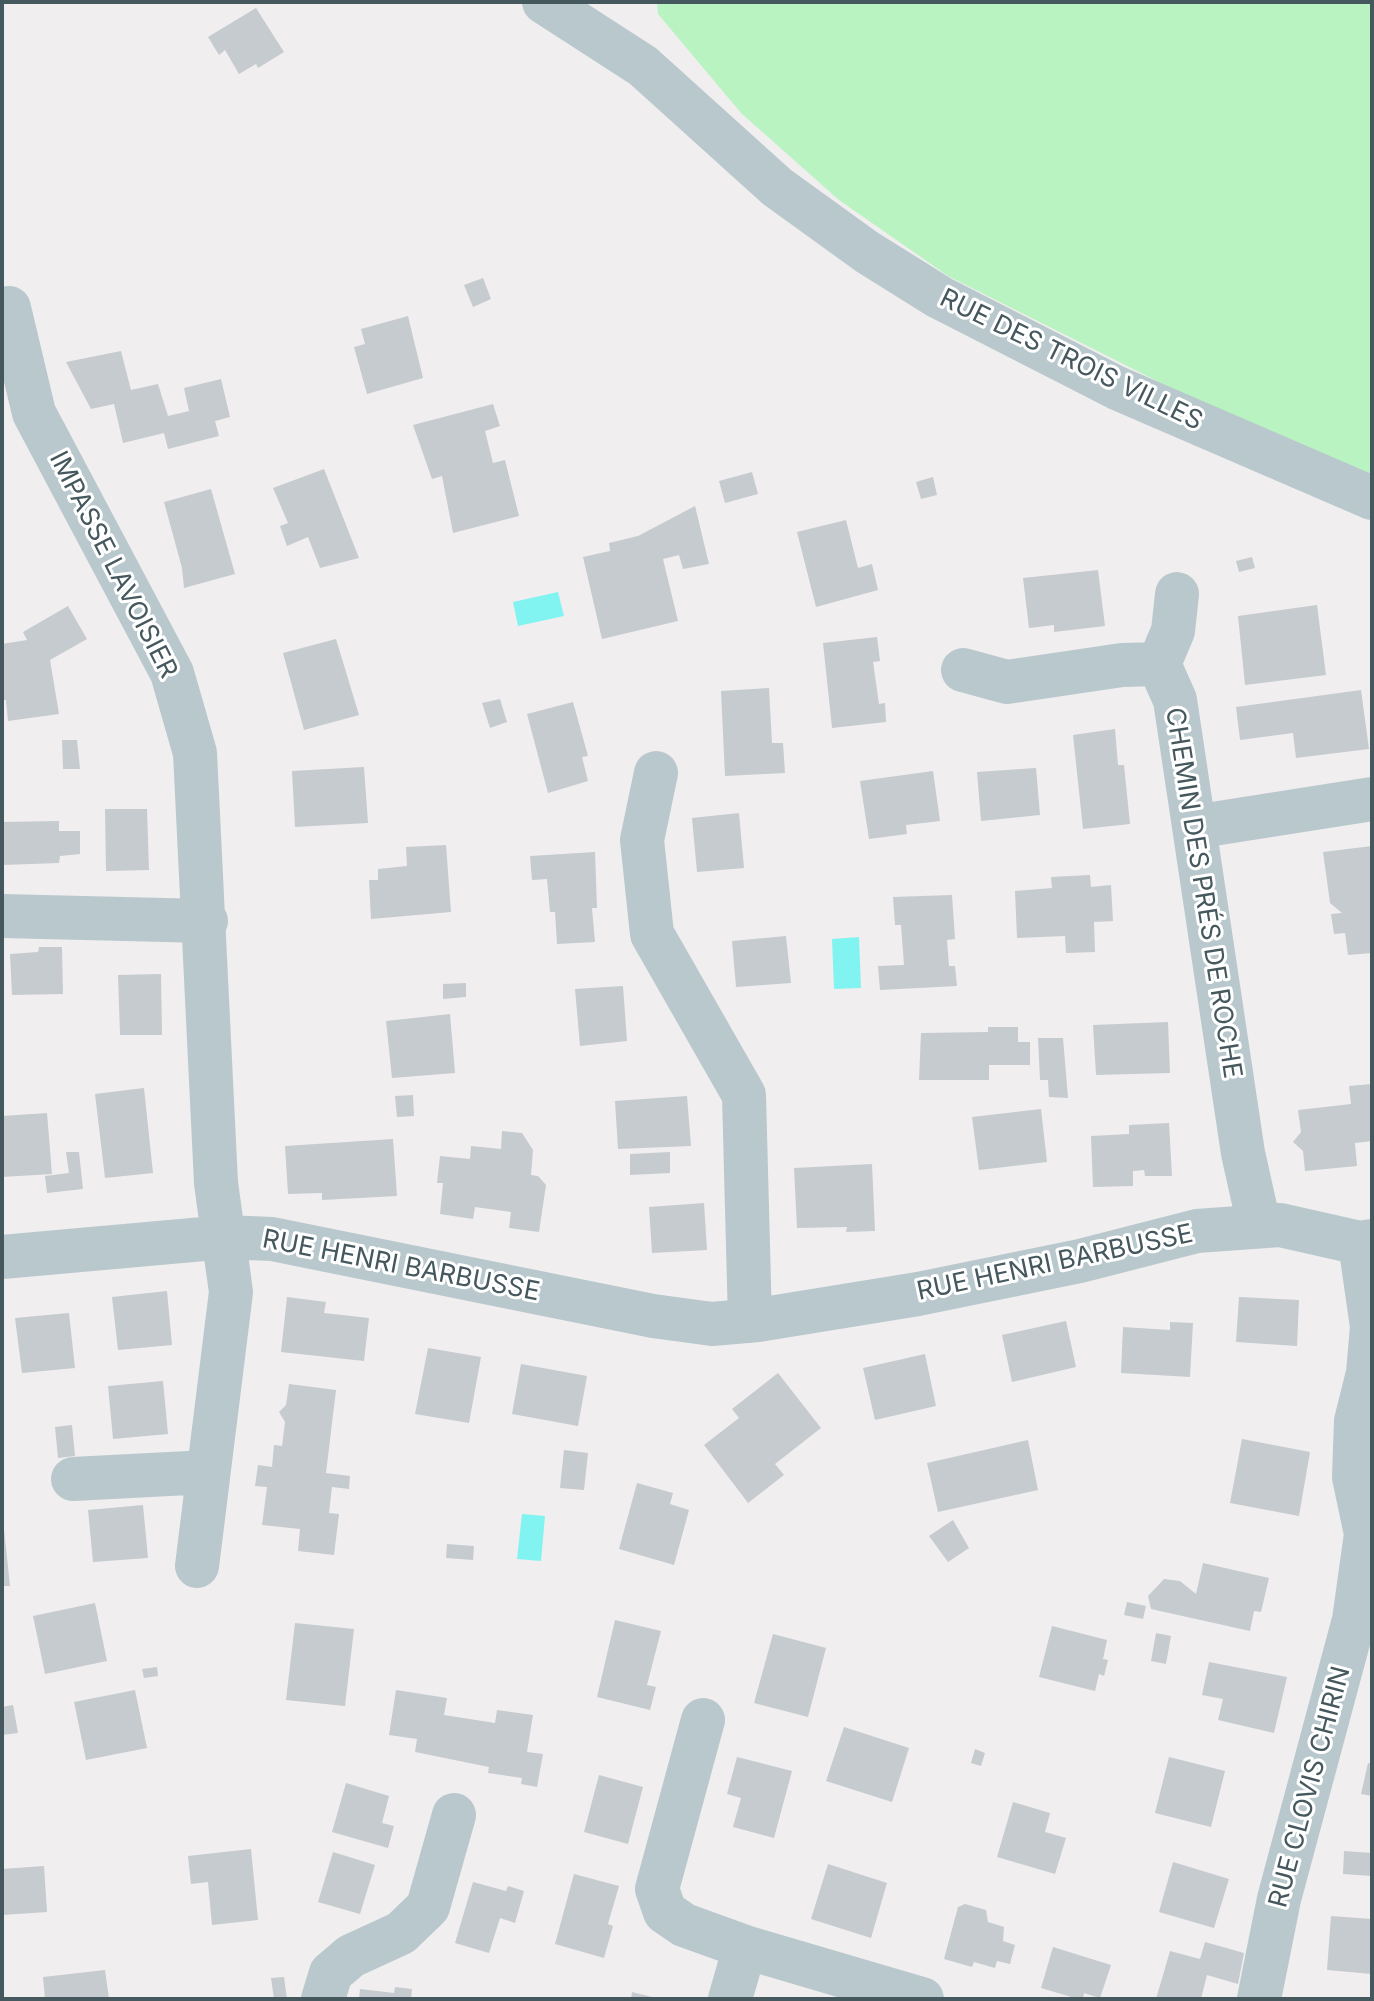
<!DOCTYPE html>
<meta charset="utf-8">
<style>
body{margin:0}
#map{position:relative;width:1374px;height:2001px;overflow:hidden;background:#f1eeef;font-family:Inter,sans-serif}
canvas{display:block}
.frame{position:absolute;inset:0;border:4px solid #45585e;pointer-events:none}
</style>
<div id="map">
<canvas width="1374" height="2001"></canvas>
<div class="frame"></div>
</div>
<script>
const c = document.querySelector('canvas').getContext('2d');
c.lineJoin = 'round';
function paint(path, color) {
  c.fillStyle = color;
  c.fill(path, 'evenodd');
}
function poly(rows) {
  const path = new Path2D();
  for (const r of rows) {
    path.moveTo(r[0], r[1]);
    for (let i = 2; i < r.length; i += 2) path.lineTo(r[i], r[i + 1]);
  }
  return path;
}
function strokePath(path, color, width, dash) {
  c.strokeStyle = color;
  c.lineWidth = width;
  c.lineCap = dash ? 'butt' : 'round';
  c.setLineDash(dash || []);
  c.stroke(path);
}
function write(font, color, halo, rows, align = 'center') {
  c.font = font + ' Inter,sans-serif';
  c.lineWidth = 6;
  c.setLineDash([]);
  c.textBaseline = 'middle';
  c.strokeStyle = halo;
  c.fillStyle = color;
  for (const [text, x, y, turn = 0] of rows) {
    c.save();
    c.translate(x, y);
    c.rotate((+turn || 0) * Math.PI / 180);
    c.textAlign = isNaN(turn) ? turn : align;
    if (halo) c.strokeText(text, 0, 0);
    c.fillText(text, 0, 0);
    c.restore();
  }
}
paint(poly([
 [657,2,1372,2,1372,489,948,276,839,200,741,113,658,14]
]), '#b9f3c2');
paint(poly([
 [558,592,564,616,518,626,513,602],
 [859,937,861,988,834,989,832,939],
 [522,1514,545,1516,541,1561,517,1559]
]), '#81f4f2');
paint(poly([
 [256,8,284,52,258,68,256,64,239,74,225,50,219,55,208,37],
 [483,278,491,299,473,307,464,285],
 [408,316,423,378,367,394,354,347,365,344,361,329],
 [121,351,131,390,158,384,168,416,189,411,184,388,221,379,230,417,215,421,219,436,168,449,164,433,123,443,114,404,91,409,66,362],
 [493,404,500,426,485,431,493,463,505,460,519,516,453,533,442,476,432,479,413,425],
 [324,469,359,558,320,568,308,537,287,546,280,526,288,523,273,488],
 [752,472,758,494,725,503,719,481],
 [933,477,937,495,921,499,916,482],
 [211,489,235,574,184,588,182,568,164,502],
 [695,506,709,564,683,569,679,555,663,559,678,621,602,639,583,557,610,551,609,543,638,536],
 [846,520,858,568,872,564,878,590,816,607,797,532],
 [1252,557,1255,568,1239,572,1236,561],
 [1098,570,1105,626,1054,632,1054,625,1029,628,1023,578],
 [1317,605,1326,675,1245,685,1238,616],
 [68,606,87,639,50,660,59,714,8,721,6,700,2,700,2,644,27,640,23,632],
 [877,637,880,661,873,662,879,704,885,703,886,722,832,728,823,643],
 [336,639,359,715,304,730,283,653],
 [769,688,772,743,783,743,785,773,725,776,721,691],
 [1361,690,1369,749,1296,758,1293,733,1240,740,1236,707],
 [500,699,507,722,490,728,482,703],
 [573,702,588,756,582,757,588,781,548,793,527,714],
 [1115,729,1118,765,1124,765,1130,824,1083,829,1073,735],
 [62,740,77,740,80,769,63,769],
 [364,767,368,823,295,827,292,771],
 [1036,768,1040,815,981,821,977,772],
 [933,771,940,821,906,825,907,834,869,839,860,781],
 [105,809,147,809,149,870,106,871],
 [739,813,744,868,697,872,692,818],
 [59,821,59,831,80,831,80,854,60,856,59,863,2,865,2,822],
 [446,845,451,912,371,919,369,880,378,880,378,869,407,866,406,847],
 [1372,846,1372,953,1348,955,1345,933,1334,934,1331,914,1342,913,1330,903,1323,852],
 [595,852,597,908,592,908,595,942,557,944,555,912,550,912,547,879,532,880,530,856],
 [1090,875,1091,887,1111,885,1113,921,1094,922,1095,952,1066,953,1065,936,1017,938,1015,891,1052,888,1051,877],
 [952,895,955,939,947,940,949,966,955,966,957,986,880,990,878,966,904,965,901,925,895,925,893,897],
 [786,936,791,983,736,987,732,941],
 [39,947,62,947,63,994,12,995,10,954,38,952],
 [161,974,162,1035,120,1035,118,975],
 [466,983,466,997,443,999,443,984],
 [623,986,627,1041,580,1046,575,989],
 [450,1014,455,1073,392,1078,386,1021],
 [1168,1022,1170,1073,1096,1075,1093,1025],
 [988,1027,1018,1027,1018,1042,1030,1042,1030,1065,989,1065,989,1080,919,1080,921,1033,988,1032],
 [1038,1038,1063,1038,1068,1098,1049,1097,1048,1080,1040,1080],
 [1372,1084,1372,1141,1355,1143,1357,1166,1305,1171,1303,1151,1293,1142,1301,1132,1298,1110,1351,1104,1349,1086],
 [144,1088,153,1173,105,1178,95,1094],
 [413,1095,414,1116,397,1117,395,1096],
 [687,1096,691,1146,618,1149,615,1101],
 [1041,1109,1047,1162,979,1170,972,1117],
 [47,1113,52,1174,2,1177,2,1116],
 [1169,1123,1172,1176,1145,1176,1144,1170,1133,1171,1133,1186,1093,1187,1091,1136,1129,1134,1129,1125],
 [502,1131,522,1133,533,1150,531,1175,538,1176,546,1185,539,1232,509,1228,511,1212,475,1207,473,1219,440,1214,443,1183,437,1183,440,1156,470,1159,471,1146,501,1149],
 [393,1139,397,1196,322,1200,322,1193,288,1194,285,1146],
 [66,1152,79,1152,83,1189,47,1193,45,1176,69,1173],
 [670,1152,670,1173,630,1175,630,1154],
 [872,1164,875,1231,846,1232,847,1227,797,1228,794,1168],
 [704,1203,707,1250,652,1253,649,1207],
 [167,1291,172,1345,118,1350,112,1297],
 [287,1297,326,1302,324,1313,369,1318,364,1361,281,1352],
 [1239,1297,1299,1300,1297,1346,1236,1342],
 [69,1313,75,1368,22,1373,15,1318],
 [1066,1321,1076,1367,1012,1382,1002,1335],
 [1170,1322,1193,1323,1190,1377,1121,1373,1123,1327,1170,1330],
 [428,1348,481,1357,469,1423,415,1414],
 [925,1354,936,1406,875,1420,863,1368],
 [521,1364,587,1376,578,1426,512,1414],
 [778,1373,821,1428,775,1464,784,1475,748,1503,704,1445,739,1418,732,1409],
 [163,1381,168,1434,113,1439,108,1386],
 [289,1384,336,1390,326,1473,350,1476,349,1489,332,1487,329,1513,339,1514,334,1555,298,1551,300,1529,262,1525,267,1487,255,1486,258,1465,272,1467,274,1445,282,1446,285,1422,279,1412,286,1405],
 [72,1425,75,1456,58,1458,55,1427],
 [1242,1439,1310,1452,1299,1516,1230,1503],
 [1028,1440,1038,1490,938,1512,927,1463],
 [564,1450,588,1453,584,1490,560,1488],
 [637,1483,673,1493,670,1504,689,1510,674,1565,619,1549],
 [143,1505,148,1558,93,1562,88,1510],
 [953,1520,969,1548,948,1562,929,1536],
 [4,1529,10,1586,2,1586,2,1530],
 [447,1544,474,1546,473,1560,446,1558],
 [1203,1563,1269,1578,1261,1612,1254,1611,1250,1631,1151,1609,1148,1596,1164,1579,1180,1581,1196,1594],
 [1127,1602,1146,1606,1143,1619,1124,1615],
 [95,1603,107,1661,45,1674,33,1616],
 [615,1620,661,1631,647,1685,656,1687,650,1710,597,1697],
 [295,1623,354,1629,345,1706,286,1700],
 [1052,1626,1107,1640,1103,1659,1108,1660,1104,1676,1099,1674,1095,1691,1039,1677],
 [1156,1633,1171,1636,1166,1664,1151,1661],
 [773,1634,826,1648,808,1717,754,1703],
 [1209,1662,1287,1677,1274,1733,1218,1720,1223,1699,1202,1695],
 [157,1667,158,1676,144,1678,142,1669],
 [135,1690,147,1748,86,1760,74,1702],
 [396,1690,447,1698,444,1715,495,1723,497,1710,533,1715,527,1752,543,1754,537,1787,521,1784,522,1778,488,1773,489,1767,415,1752,417,1739,389,1735],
 [13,1705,18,1733,2,1735,2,1707],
 [844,1727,909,1748,892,1802,826,1781],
 [975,1749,985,1753,981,1766,971,1763],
 [737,1757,792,1771,774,1838,733,1827,741,1798,727,1794],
 [1169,1757,1225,1771,1211,1827,1155,1813],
 [1368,1763,1372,1764,1372,1796,1361,1794],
 [599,1775,643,1787,628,1844,584,1832],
 [346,1783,389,1796,382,1823,394,1826,388,1848,332,1832],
 [1013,1802,1050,1813,1045,1832,1066,1838,1055,1874,997,1857],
 [251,1849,258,1920,212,1925,208,1882,191,1884,188,1856],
 [1344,1851,1372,1853,1372,1876,1343,1874],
 [333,1852,375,1865,360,1914,318,1902],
 [1173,1862,1229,1879,1214,1928,1159,1912],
 [828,1864,887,1883,871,1938,811,1919],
 [44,1866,47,1912,2,1915,2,1869],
 [574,1874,619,1886,608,1924,613,1926,604,1958,555,1944],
 [473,1882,506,1891,508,1886,524,1891,515,1923,500,1918,489,1953,455,1943],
 [965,1904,986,1910,988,1922,1004,1927,1003,1941,1015,1945,1010,1964,997,1961,995,1968,974,1962,972,1967,944,1959,958,1907],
 [1331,1916,1372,1919,1372,1974,1327,1970],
 [1205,1942,1244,1953,1238,1984,1207,1975,1201,1999,1156,1999,1170,1951,1200,1959],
 [1053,1947,1111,1965,1100,1998,1084,1993,1083,1999,1078,1999,1041,1988],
 [105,1970,109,1999,45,1999,43,1977],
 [284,1977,287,1999,274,1999,271,1978],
 [395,1987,412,1989,411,1999,359,1999,360,1989,394,1993],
 [632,1992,656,1998,656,1999,631,1999]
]), '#c5cbcf');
strokePath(poly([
 [544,2,643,66,777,187,867,252,939,297,1117,388,1372,498],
 [9,308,34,413,172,673,195,753,216,1183,231,1292,197,1566],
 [1159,664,1173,631,1177,594],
 [963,670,1007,682,1122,665,1159,664,1175,700,1243,1153,1259,1225],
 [656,773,642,840,652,934,744,1095,750,1321],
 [1194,827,1372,799],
 [2,916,206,921],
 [2,1257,226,1237,272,1239,653,1316,712,1324,758,1320,918,1294,1080,1261,1197,1231,1280,1225,1360,1243,1372,1241],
 [73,1479,208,1472],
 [703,1720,657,1889,665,1912,684,1925,745,1947,922,1999],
 [323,1999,331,1973,351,1956,401,1933,428,1907,454,1815],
 [730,1999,745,1947],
 [1259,1999,1279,1899,1354,1620,1366,1534,1354,1477,1356,1421,1368,1373,1372,1327,1360,1243]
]), '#b9c8cd', 44);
write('26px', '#45585e', '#fff', [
 ["RUE DES TROIS VILLES",1071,360,26],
 ["IMPASSE LAVOISIER",113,565,63],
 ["CHEMIN DES PRÉS DE ROCHE",1203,893,81],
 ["RUE HENRI BARBUSSE",1055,1263,-12],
 ["RUE HENRI BARBUSSE",401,1266,11],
 ["RUE CLOVIS CHIRIN",1310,1787,-75]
]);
</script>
